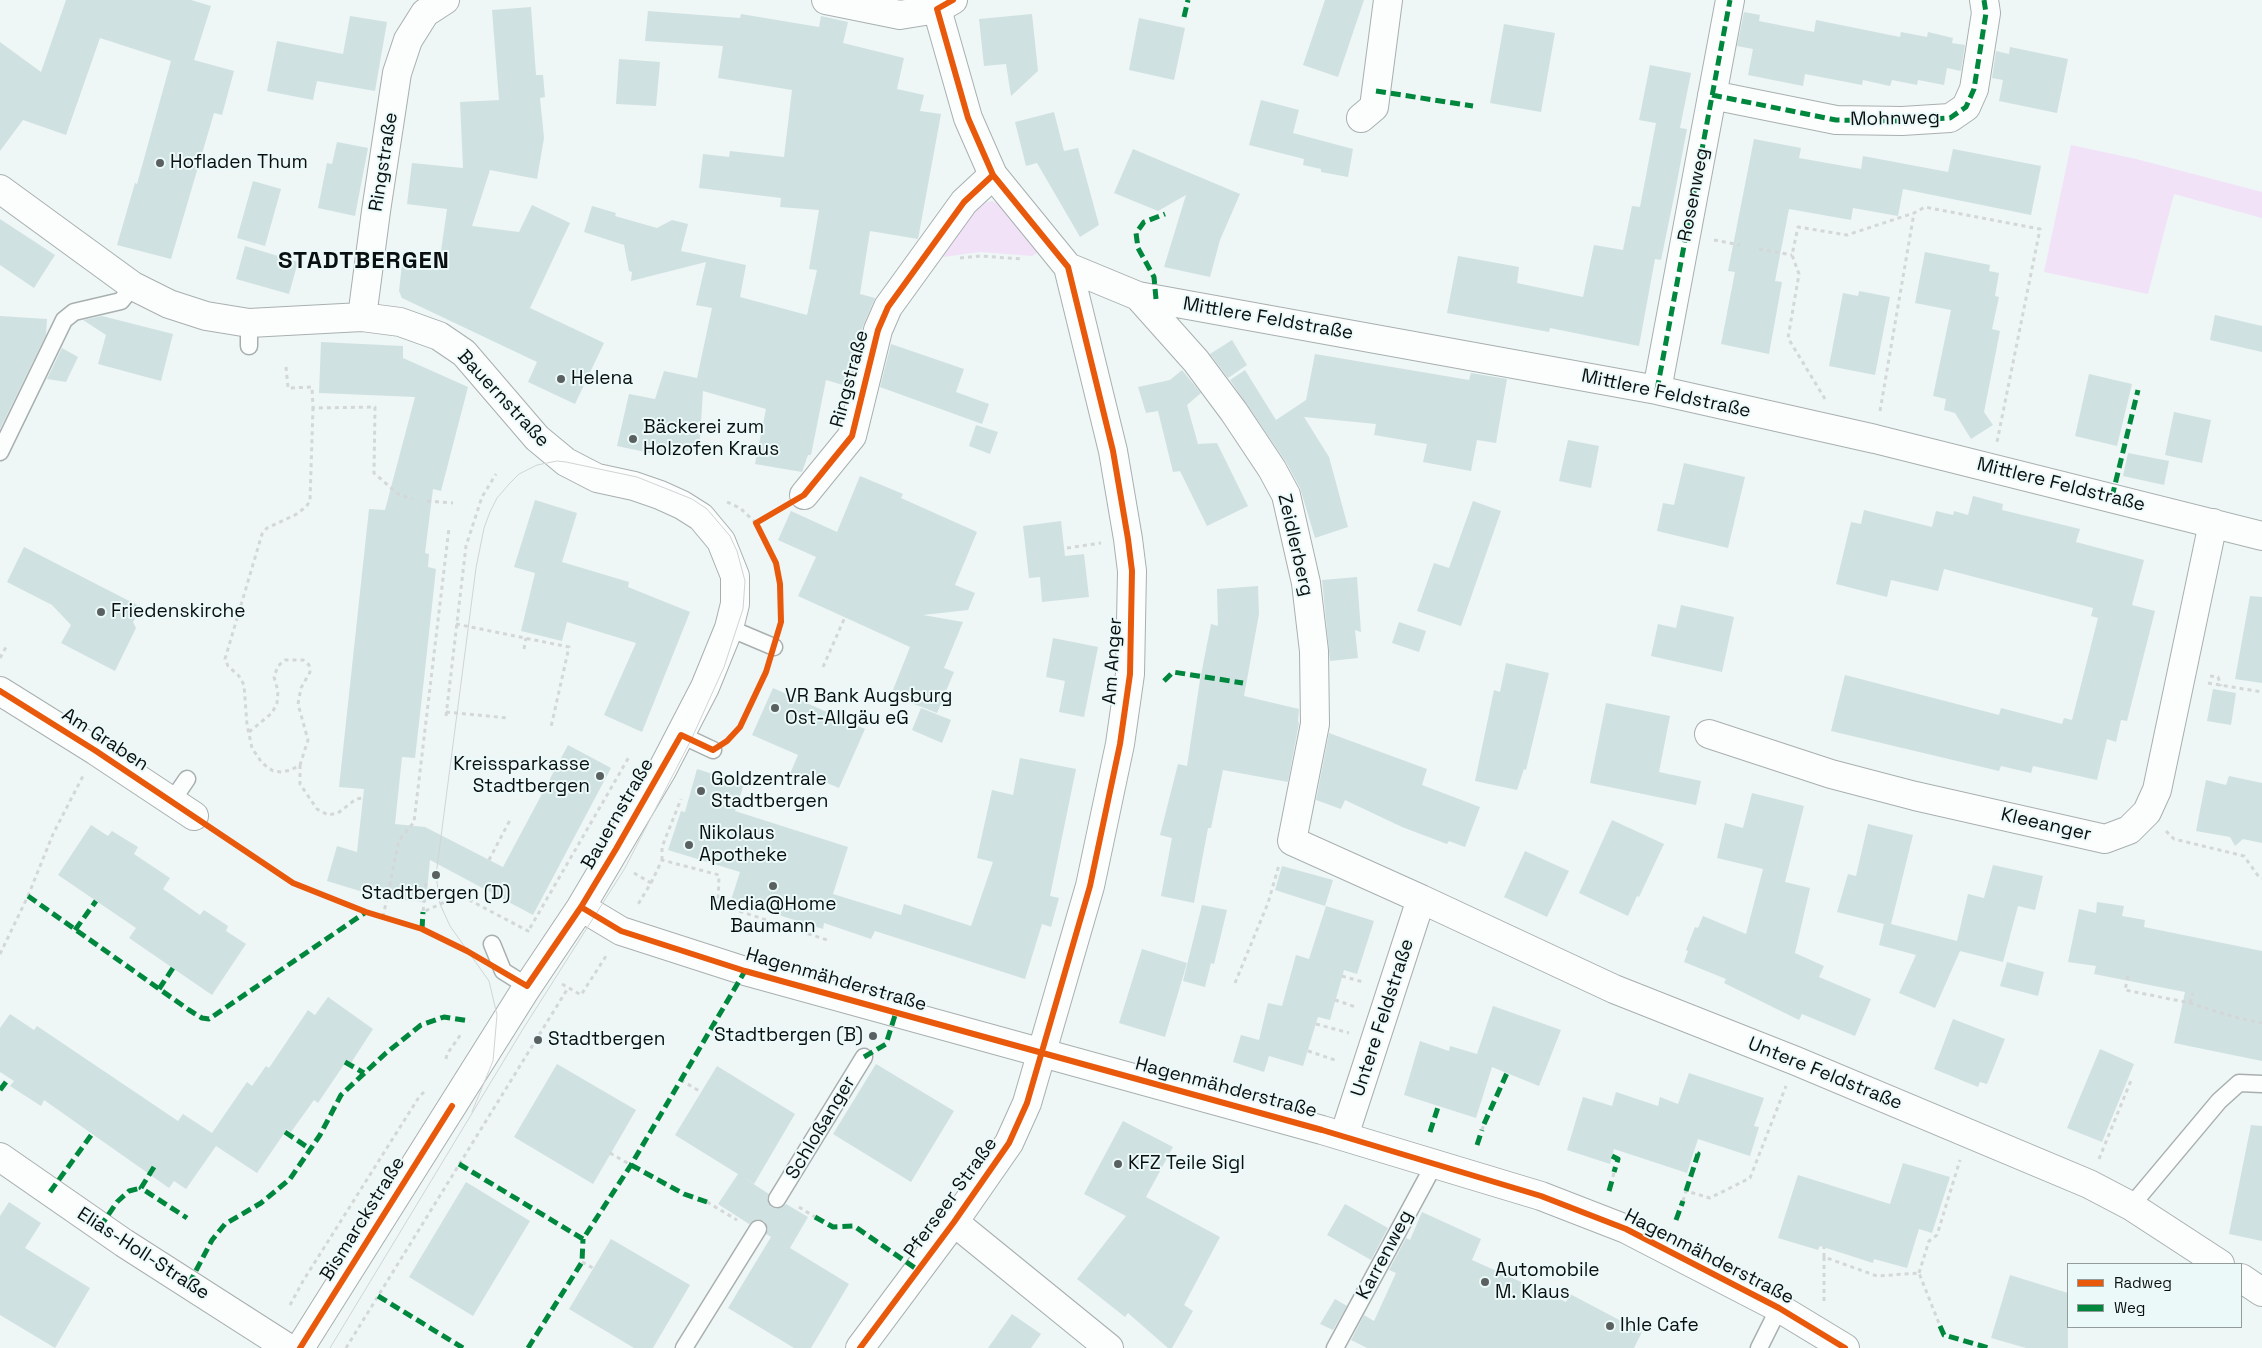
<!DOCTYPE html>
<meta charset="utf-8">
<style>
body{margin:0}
#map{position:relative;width:2262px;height:1348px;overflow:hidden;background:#eef6f6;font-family:"Space Grotesk",sans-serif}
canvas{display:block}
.legend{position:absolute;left:2067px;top:1263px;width:175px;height:65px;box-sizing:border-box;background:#ebfaf9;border:1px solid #919c9b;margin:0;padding:6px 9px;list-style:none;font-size:15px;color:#0a0f0f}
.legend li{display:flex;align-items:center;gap:10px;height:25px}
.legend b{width:25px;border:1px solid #919c9b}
</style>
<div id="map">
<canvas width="2262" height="1348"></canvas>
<ul class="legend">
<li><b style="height:6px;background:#e8590c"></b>Radweg</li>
<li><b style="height:6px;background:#00873e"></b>Weg</li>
</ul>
</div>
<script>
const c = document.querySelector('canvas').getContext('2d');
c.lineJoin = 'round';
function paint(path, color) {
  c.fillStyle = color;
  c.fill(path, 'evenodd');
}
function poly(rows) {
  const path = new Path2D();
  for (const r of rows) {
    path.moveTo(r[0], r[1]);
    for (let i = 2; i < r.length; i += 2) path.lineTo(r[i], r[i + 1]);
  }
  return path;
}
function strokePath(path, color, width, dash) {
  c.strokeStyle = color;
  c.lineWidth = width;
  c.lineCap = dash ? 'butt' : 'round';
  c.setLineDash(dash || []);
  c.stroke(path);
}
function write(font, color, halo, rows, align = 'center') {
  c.font = font + ' "Space Grotesk",sans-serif';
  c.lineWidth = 4;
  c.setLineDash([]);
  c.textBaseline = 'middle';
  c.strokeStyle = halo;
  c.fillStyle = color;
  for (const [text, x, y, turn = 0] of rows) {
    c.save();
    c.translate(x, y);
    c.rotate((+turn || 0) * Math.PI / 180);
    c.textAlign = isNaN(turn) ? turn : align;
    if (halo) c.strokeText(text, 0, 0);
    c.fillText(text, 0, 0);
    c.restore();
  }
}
paint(poly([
 [2071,145,2136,159,2262,192,2262,218,2174,194,2148,294,2044,272],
 [992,201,1001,206,1037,253,1032,256,980,252,943,257,938,254,978,204]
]), '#f1e2f8');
paint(poly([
 [66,0,191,0,211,6,194,60,234,71,222,115,214,113,171,259,117,245,135,183,137,184,171,61,100,38,66,135,23,120,0,151,0,42,41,72],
 [1325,0,1364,0,1338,77,1303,65],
 [531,7,536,75,543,75,545,97,540,98,544,138,537,179,490,170,472,226,519,232,532,205,570,223,530,308,604,343,575,404,528,382,537,362,402,298,399,291,403,255,440,258,447,209,407,204,412,163,463,168,460,102,499,100,492,10],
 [648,11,740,18,741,14,819,27,821,16,848,22,843,43,904,58,897,89,924,95,920,111,941,114,918,239,870,231,860,294,875,298,863,326,850,377,846,375,843,385,826,380,811,455,808,455,802,472,755,464,766,409,703,391,699,453,667,448,664,456,617,446,629,394,655,399,664,371,697,378,712,308,696,305,706,262,631,281,632,272,629,271,624,245,584,232,592,206,616,213,615,216,657,228,672,220,688,224,681,251,746,265,740,297,807,315,817,270,809,269,819,210,780,207,781,198,699,188,703,154,729,157,730,151,784,157,792,90,718,78,723,46,645,41],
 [1744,12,1760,15,1759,21,1814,32,1816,20,1900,37,1901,32,1927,37,1928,32,1953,38,1952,43,1965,45,1961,71,1947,68,1944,85,1918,80,1917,85,1892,80,1890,86,1863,80,1862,85,1805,74,1803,86,1748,75,1753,49,1737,46],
 [1032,14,1038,71,1011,96,1006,64,984,66,979,19],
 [350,16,387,22,375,91,317,81,313,100,267,91,277,41,343,54],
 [1139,18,1185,28,1174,80,1129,70],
 [1504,24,1555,33,1541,112,1490,103],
 [2010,47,2068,59,2057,113,1999,101,2003,80,1992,78,1996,51,2009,54],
 [619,59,660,62,656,106,616,104],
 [1650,65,1691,73,1680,128,1687,129,1675,192,1661,260,1655,259,1639,346,1550,328,1549,332,1447,313,1458,256,1519,267,1517,283,1583,297,1594,245,1623,250,1632,206,1640,207,1656,123,1639,120],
 [1261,100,1299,110,1293,133,1353,149,1348,177,1321,172,1321,169,1303,165,1304,159,1249,145],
 [1054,112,1064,151,1078,148,1099,225,1080,237,1037,163,1026,166,1015,122],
 [1754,139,1801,148,1799,158,1861,169,1863,156,1948,172,1953,149,2041,166,2031,215,1903,189,1898,216,1853,208,1851,220,1789,209,1775,281,1782,282,1769,354,1721,344,1735,272,1728,271],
 [337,142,368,148,355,216,318,208,327,163,332,164],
 [1133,149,1240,194,1220,240,1210,277,1164,267,1186,195,1158,211,1114,193],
 [253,181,281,189,265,246,237,238],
 [0,219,55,255,34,288,0,265],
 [245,246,298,262,289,294,236,279],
 [1925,252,1990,265,1989,271,1999,273,1995,296,1999,297,1992,329,2000,331,1984,412,1993,425,1971,439,1955,413,1944,410,1946,399,1933,396,1951,310,1915,303],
 [1859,291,1890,297,1875,375,1829,366,1843,293,1858,296],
 [2215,315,2262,326,2262,352,2210,340],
 [0,316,47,319,46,335,0,429],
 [102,316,173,334,161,381,98,364,106,335,83,320],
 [1232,340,1247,365,1228,378,1210,354],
 [321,342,403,346,403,358,468,387,441,491,433,489,425,553,429,554,428,567,436,569,423,688,415,758,402,757,395,824,425,827,503,867,568,745,611,768,533,915,430,860,426,902,383,898,327,881,337,846,357,852,364,789,339,787,369,509,385,510,415,397,319,393],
 [891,344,964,369,956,392,989,404,982,424,880,387],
 [62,348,78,357,66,382,47,379],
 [1315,354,1469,380,1471,373,1507,379,1496,443,1477,440,1471,471,1423,462,1427,444,1374,435,1376,424,1304,417,1329,457,1348,527,1315,538,1300,488,1286,462,1230,380,1245,370,1276,420,1306,400],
 [1182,370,1201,393,1187,405,1198,444,1217,443,1248,506,1207,526,1180,471,1173,472,1158,411,1146,413,1138,387,1170,380],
 [2089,374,2132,384,2117,446,2075,436],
 [2174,412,2211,420,2202,463,2165,455],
 [976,425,998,432,990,454,969,446],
 [1568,440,1599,446,1591,488,1559,481],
 [2128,453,2169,461,2164,485,2123,476],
 [1684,463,1745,477,1728,548,1657,531,1663,503,1674,505],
 [860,476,903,494,901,498,977,532,955,585,975,593,968,610,923,615,963,622,944,668,954,672,937,713,891,695,910,647,798,596,816,557,778,540,791,511,837,532],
 [1973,496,2003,504,2002,510,2080,529,2076,542,2144,560,2132,605,2155,611,2127,721,2121,720,2116,742,2107,739,2097,780,2033,766,2031,773,2001,766,1999,771,1831,731,1845,675,1999,715,2001,708,2062,724,2064,718,2072,720,2098,618,2091,616,2093,608,1944,569,1938,591,1891,580,1887,597,1836,584,1851,522,1861,524,1864,510,1932,527,1936,511,1953,515,1954,511,1968,515],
 [535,500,577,513,562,562,629,582,628,587,690,612,642,732,604,715,636,643,567,622,562,641,521,631,535,573,514,567],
 [1473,501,1501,511,1461,626,1417,611,1434,563,1449,568],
 [1061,521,1065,556,1084,554,1089,597,1042,602,1040,577,1029,578,1023,526],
 [24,547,141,607,133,622,136,628,115,671,61,643,71,625,52,605,7,582],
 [1357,577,1361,632,1355,630,1358,658,1330,661,1322,580],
 [1258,586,1259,614,1244,696,1299,709,1298,721,1299,723,1288,782,1223,770,1211,828,1208,828,1194,903,1161,896,1172,838,1160,835,1178,764,1187,766,1200,680,1211,624,1218,626,1217,589],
 [2250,596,2262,597,2262,683,2235,679],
 [1681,605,1734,617,1722,672,1651,656,1658,624,1676,628],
 [1399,622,1426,631,1419,652,1392,643],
 [1053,638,1098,647,1084,717,1059,712,1065,681,1046,677],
 [1506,663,1549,673,1526,770,1524,769,1517,790,1475,781,1494,690,1500,692],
 [773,688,865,729,839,788,813,777,809,785,789,776,798,755,752,735],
 [2213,689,2236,693,2231,725,2207,721],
 [1606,703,1670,716,1659,772,1701,781,1696,805,1590,783],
 [921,708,951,720,942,743,912,730],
 [1329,733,1427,769,1422,785,1480,807,1465,847,1449,841,1447,844,1402,827,1345,800,1341,809,1316,800],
 [1020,758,1076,769,1050,896,1059,898,1051,927,1042,924,1025,979,875,931,871,939,824,923,823,929,731,900,740,872,668,850,681,811,685,812,697,769,744,784,735,811,848,847,833,894,901,915,904,904,971,926,993,862,977,858,992,790,1013,795],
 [2229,776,2262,783,2262,843,2243,839,2235,846,2230,837,2196,831,2206,780,2226,785],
 [1752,793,1804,806,1785,882,1810,888,1795,953,1824,966,1819,977,1871,999,1855,1036,1802,1014,1799,1020,1724,983,1726,979,1684,962,1688,951,1686,950,1695,927,1698,928,1703,916,1746,934,1763,869,1717,858,1725,823,1743,828],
 [1612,820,1664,844,1639,897,1637,896,1628,916,1579,893],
 [1868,824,1913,835,1891,924,1957,941,1968,894,1984,898,1993,865,2043,876,2035,910,2018,906,2003,962,1960,951,1935,1008,1899,993,1916,955,1879,945,1884,924,1837,912,1848,874,1856,876],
 [91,825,108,836,112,831,138,847,134,854,170,878,163,889,200,915,204,910,228,926,226,931,246,944,212,995,129,938,136,928,58,875],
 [1525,851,1569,871,1547,917,1504,897],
 [1282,866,1333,880,1325,906,1275,890],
 [2097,902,2124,906,2122,916,2145,920,2144,927,2262,951,2262,1061,2174,1043,2185,992,2094,974,2096,966,2068,962,2079,909,2096,913],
 [1202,905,1227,910,1214,964,1211,963,1205,987,1183,981],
 [1326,906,1374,921,1357,974,1344,970,1330,1020,1318,1017,1303,1066,1269,1056,1264,1072,1233,1062,1241,1035,1259,1040,1268,1003,1282,1006,1296,955,1309,959],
 [1142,949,1187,963,1165,1037,1119,1023],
 [2007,962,2044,972,2038,996,2000,986],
 [328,997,373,1029,351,1063,347,1060,318,1103,314,1100,291,1132,287,1129,257,1173,216,1146,186,1189,174,1181,169,1188,44,1100,41,1106,10,1086,14,1081,0,1072,0,1028,10,1014,34,1030,37,1026,178,1121,183,1114,212,1133,247,1082,252,1086,266,1066,269,1068,308,1010,315,1015],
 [1493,1006,1561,1030,1539,1086,1492,1067,1476,1118,1404,1095,1420,1041,1449,1051,1450,1046,1477,1054],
 [1953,1019,2005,1039,1987,1084,1980,1082,1978,1087,1934,1069],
 [2100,1049,2134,1064,2102,1142,2067,1128],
 [557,1064,636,1110,593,1184,514,1137],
 [876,1064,954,1111,911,1182,833,1134],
 [717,1066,795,1114,754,1184,675,1135],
 [1689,1073,1764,1098,1754,1126,1759,1127,1750,1156,1698,1139,1687,1173,1614,1149,1610,1164,1567,1150,1583,1097,1612,1106,1616,1092,1658,1106,1660,1097,1678,1104],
 [1123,1121,1173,1147,1146,1197,1220,1237,1184,1305,1193,1311,1172,1348,1168,1348,1128,1313,1125,1317,1077,1279,1126,1216,1084,1194],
 [2251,1125,2262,1126,2262,1241,2229,1234],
 [1903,1163,1950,1177,1932,1233,1919,1229,1907,1268,1874,1259,1873,1263,1820,1246,1818,1250,1778,1238,1798,1175,1890,1204],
 [738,1174,769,1194,767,1199,771,1207,777,1209,786,1204,808,1217,790,1248,849,1284,811,1348,794,1348,728,1308,771,1237,766,1234,768,1229,764,1221,758,1219,749,1224,718,1204],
 [466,1182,530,1221,473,1316,409,1277],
 [9,1202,41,1223,25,1248,90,1288,55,1348,0,1315,0,1216],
 [1345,1204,1388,1228,1371,1260,1327,1235],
 [1422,1212,1481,1239,1472,1260,1566,1302,1570,1294,1642,1332,1634,1348,1367,1348,1351,1340,1364,1315,1374,1321,1396,1273,1389,1270,1406,1238,1410,1240],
 [611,1239,690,1285,653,1348,634,1348,569,1309],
 [2010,1275,2068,1293,2068,1348,2026,1348,1991,1338],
 [1335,1299,1347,1306,1333,1330,1320,1324],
 [1012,1314,1041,1334,1031,1348,988,1348]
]), '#d0e1e1');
const service = poly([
 [249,346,249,323],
 [0,452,64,320,74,312,121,301,133,286],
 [729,628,774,647],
 [681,735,713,750],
 [172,801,187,779],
 [492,944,503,971,527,986],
 [777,1199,864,1057],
 [2131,1206,2219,1101,2239,1083,2262,1084],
 [684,1348,758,1229],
 [1335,1348,1435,1163],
 [1759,1348,1779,1308]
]);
const minor = poly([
 [1712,95,1836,120,1902,121,1950,118,1966,107,1974,89,1986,13,1984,0],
 [1361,118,1374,107,1388,0],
 [1068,267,1138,296,1657,390,1875,439,2262,536],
 [1138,296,1196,361,1234,412,1272,469,1286,495,1306,583,1314,651,1315,724,1292,841,1421,899],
 [1657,390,1730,0],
 [804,495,852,436,878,330,888,307,964,202,993,175],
 [0,691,96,751,194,816],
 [1709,734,1831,774,1915,796,2105,839,2129,830,2147,812,2157,790,2213,523],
 [1344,1136,1421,899,1614,989,1796,1061,2089,1184,2131,1206,2220,1264],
 [0,1157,124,1243,288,1348],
 [954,1222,1109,1348],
 [2241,1278,2262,1292],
 [860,1348,954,1222,1009,1143,1027,1103,1090,886,1120,744,1130,674,1132,571,1128,539,1113,451,1068,267,993,175,968,118,937,9]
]);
const tertiary = poly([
 [826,0,900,15,937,9,953,0],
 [0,189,133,286,169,304,206,316,249,323,362,317,400,322,439,336,464,353,537,438,566,462,597,478,634,486,660,495,682,505,701,517,721,541,735,576,735,604,729,628,705,687,662,770,581,907,524,992,300,1348],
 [362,317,376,211,397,73,408,40,425,13,445,0],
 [581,907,621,931,745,971,1322,1130,1541,1196,1626,1229,1779,1308,1845,1348]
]);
strokePath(service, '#a9afaf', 19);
strokePath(minor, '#a9afaf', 30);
strokePath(tertiary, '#a9afaf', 30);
strokePath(poly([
 [1714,240,1740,245],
 [1759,249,1792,255],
 [960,258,980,256,1023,259],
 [286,367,288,388,312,387,313,408,375,407,374,473,398,494,412,499],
 [1825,399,1788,338,1799,274,1792,255,1798,227,1847,235,1914,213,1925,207,2040,229,1997,442],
 [1880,411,1914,213],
 [427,501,453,503],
 [727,502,740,508,756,523,769,546,776,563,780,584,780,625],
 [756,523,779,509],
 [1067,548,1101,543],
 [456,624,569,647,551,727],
 [524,649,526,638],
 [0,658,6,647],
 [823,667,845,617],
 [2210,676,2218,677,2221,686],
 [2208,683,2262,692],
 [446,712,508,718],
 [446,716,466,546,482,497,496,474],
 [249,732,272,713,277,703,278,691,274,677,278,666,285,660,303,660,309,665,310,672,301,688,298,704,308,740,300,765,291,770,282,772,273,771,262,763,252,748,247,725,244,685,239,676,228,666,225,659,262,534,267,528,295,515,306,507,310,501,313,407],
 [732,736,740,727,767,667],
 [300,765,300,784,317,809,328,815,338,813,356,799,363,798],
 [2166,831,2174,839,2244,856,2259,877,2262,878],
 [489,860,510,820],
 [662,860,662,847,681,799],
 [634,873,651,883,637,906],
 [426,883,423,912,460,895,528,931,526,934],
 [651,883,662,860,719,875,718,904,827,940],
 [383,917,399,840,414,822,449,528],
 [530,928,629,757],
 [0,954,28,896,53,834,83,776],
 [1342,976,1363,982],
 [2128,976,2125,990,2190,1003,2234,1017,2262,1023],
 [1235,983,1268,903,1279,865],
 [562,984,581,995,606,956],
 [1335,1000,1356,1007],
 [2190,1003,2193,993],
 [1316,1024,1349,1033],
 [1308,1051,1338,1061],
 [446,1059,447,1054,461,1034],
 [681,1080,701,1092],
 [1482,1130,1484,1124],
 [610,1153,631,1165],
 [2099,1159,2132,1078],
 [1613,1177,1614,1172],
 [1683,1201,1686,1191,1710,1198,1750,1178,1786,1086],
 [707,1202,737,1220],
 [799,1207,815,1217],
 [1824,1257,1824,1247],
 [582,1262,593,1268],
 [1919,1273,1929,1241,1937,1235,1960,1160],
 [1824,1301,1824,1257,1877,1276,1919,1273,1940,1326],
 [290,1305,303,1281,419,1097,424,1092],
 [346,1348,568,988]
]), '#d4d7d7', 3, [4, 4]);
strokePath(service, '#fcfefe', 16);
strokePath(minor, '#fcfefe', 28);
strokePath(tertiary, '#fcfefe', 28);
strokePath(poly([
 [330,1348,523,1029,625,868,691,740,724,667,743,609,745,581,737,551,730,536,707,509,692,499,637,477,566,462,557,461,537,465,519,474,510,483,497,498,490,512,484,528,476,568,436,875,440,904,450,926,489,981,497,1015,493,1061,472,1112]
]), '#d1d4d4', 1);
strokePath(poly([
 [1184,17,1188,0],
 [1376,91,1473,106],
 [1712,95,1836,120,1902,121,1950,118,1966,107,1974,89,1986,13,1984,0],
 [1156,299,1154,277,1138,248,1136,233,1144,222,1165,214],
 [1657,390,1730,0],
 [2112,497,2138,390],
 [1164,681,1173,672,1243,683],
 [28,896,189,1010,202,1018,209,1019,366,912],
 [422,929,423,912],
 [75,930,96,901],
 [159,989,173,968],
 [864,1057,886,1044,896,1012],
 [345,1062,364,1073],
 [0,1090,9,1078],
 [1484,1124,1507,1073],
 [285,1132,310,1149],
 [1430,1132,1438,1107],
 [1477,1145,1482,1130],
 [1612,1156,1618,1159,1614,1172],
 [459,1164,583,1239,631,1165,745,971],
 [631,1165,684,1194,707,1202],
 [154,1167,141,1188,187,1218],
 [1609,1191,1613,1177],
 [1686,1191,1698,1154,1694,1152],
 [50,1192,92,1134],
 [815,1217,833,1227,854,1226,918,1270],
 [1676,1220,1683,1201],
 [100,1227,117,1202,129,1191,141,1188],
 [189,1284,212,1240,225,1224,261,1203,290,1179,320,1135,341,1095,386,1053,421,1025,444,1017,470,1021],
 [378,1296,463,1348],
 [1940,1326,1944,1335,1989,1348],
 [528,1348,582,1262,583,1239]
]), '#00873e', 5, [10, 5]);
strokePath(poly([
 [0,691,96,751,293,883,366,912,422,929,467,951,527,986,581,907,616,849,681,735,713,750,727,741,740,727,766,672,781,622,780,584,776,563,756,523,804,495,852,436,878,330,888,307,964,202,993,175],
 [581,907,621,931,745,971,1322,1130,1541,1196,1626,1229,1779,1308,1845,1348],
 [300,1348,452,1106],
 [860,1348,954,1222,1009,1143,1027,1103,1090,886,1120,744,1130,674,1132,571,1128,539,1113,451,1068,267,993,175,968,118,937,9,953,0]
]), '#e8590c', 6);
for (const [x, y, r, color] of [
 [160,163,5,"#5a6060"],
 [561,379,5,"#5a6060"],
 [633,439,5,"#5a6060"],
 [101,612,5,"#5a6060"],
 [775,708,5,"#5a6060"],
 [600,776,5,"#5a6060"],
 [701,791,5,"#5a6060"],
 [689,845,5,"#5a6060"],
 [436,875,5,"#5a6060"],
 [773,886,5,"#5a6060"],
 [873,1036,5,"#5a6060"],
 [538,1040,5,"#5a6060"],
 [1118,1164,5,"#5a6060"],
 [1485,1282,5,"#5a6060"],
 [1610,1326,5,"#5a6060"]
]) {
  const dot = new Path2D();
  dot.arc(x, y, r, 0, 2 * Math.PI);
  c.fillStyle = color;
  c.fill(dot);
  strokePath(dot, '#ebfaf9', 2);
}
write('19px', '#0a0f0f', '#ebfaf9', [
 ["Mohnweg",1895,119,-1],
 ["Ringstraße",384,162,-81],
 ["Rosenweg",1694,195,-79],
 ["Mittlere Feldstraße",1268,319,10],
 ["Ringstraße",850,379,-75],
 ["Mittlere Feldstraße",1666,394,12],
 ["Bauernstraße",503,399,47],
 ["Mittlere Feldstraße",2061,485,14],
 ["Zeidlerberg",1295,545,77],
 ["Am Anger",1113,661,-86],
 ["Am Graben",105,740,33],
 ["Bauernstraße",618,814,-60],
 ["Kleeanger",2046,825,13],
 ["Hagenmähderstraße",836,980,16],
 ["Untere Feldstraße",1383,1018,-72],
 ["Untere Feldstraße",1825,1074,22],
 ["Hagenmähderstraße",1226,1088,15],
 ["Schloßanger",821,1128,-59],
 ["Pferseer Straße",951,1198,-54],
 ["Bismarckstraße",363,1219,-58],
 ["Elias-Holl-Straße",143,1254,33],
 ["Karrenweg",1385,1255,-62],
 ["Hagenmähderstraße",1709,1257,27]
]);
write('19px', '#0a0f0f', '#ebfaf9', [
 ["Hofladen Thum",170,163],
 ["Helena",571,379],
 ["Bäckerei zum",643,428],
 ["Holzofen Kraus",643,450],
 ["Friedenskirche",111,612],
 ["VR Bank Augsburg",785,697],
 ["Ost-Allgäu eG",785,719],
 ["Kreissparkasse",590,765,"right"],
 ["Stadtbergen",590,787,"right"],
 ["Goldzentrale",711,780],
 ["Stadtbergen",711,802],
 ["Nikolaus",699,834],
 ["Apotheke",699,856],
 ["Stadtbergen (D)",436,894,"center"],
 ["Media@Home",773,905,"center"],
 ["Baumann",773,927,"center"],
 ["Stadtbergen (B)",863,1036,"right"],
 ["Stadtbergen",548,1040],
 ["KFZ Teile Sigl",1128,1164],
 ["Automobile",1495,1271],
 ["M. Klaus",1495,1293],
 ["Ihle Cafe",1620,1326]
], 'left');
c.letterSpacing = '1px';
write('bold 24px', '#0a0f0f', '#ebfaf9', [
 ["STADTBERGEN",364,261]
]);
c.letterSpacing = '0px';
</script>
